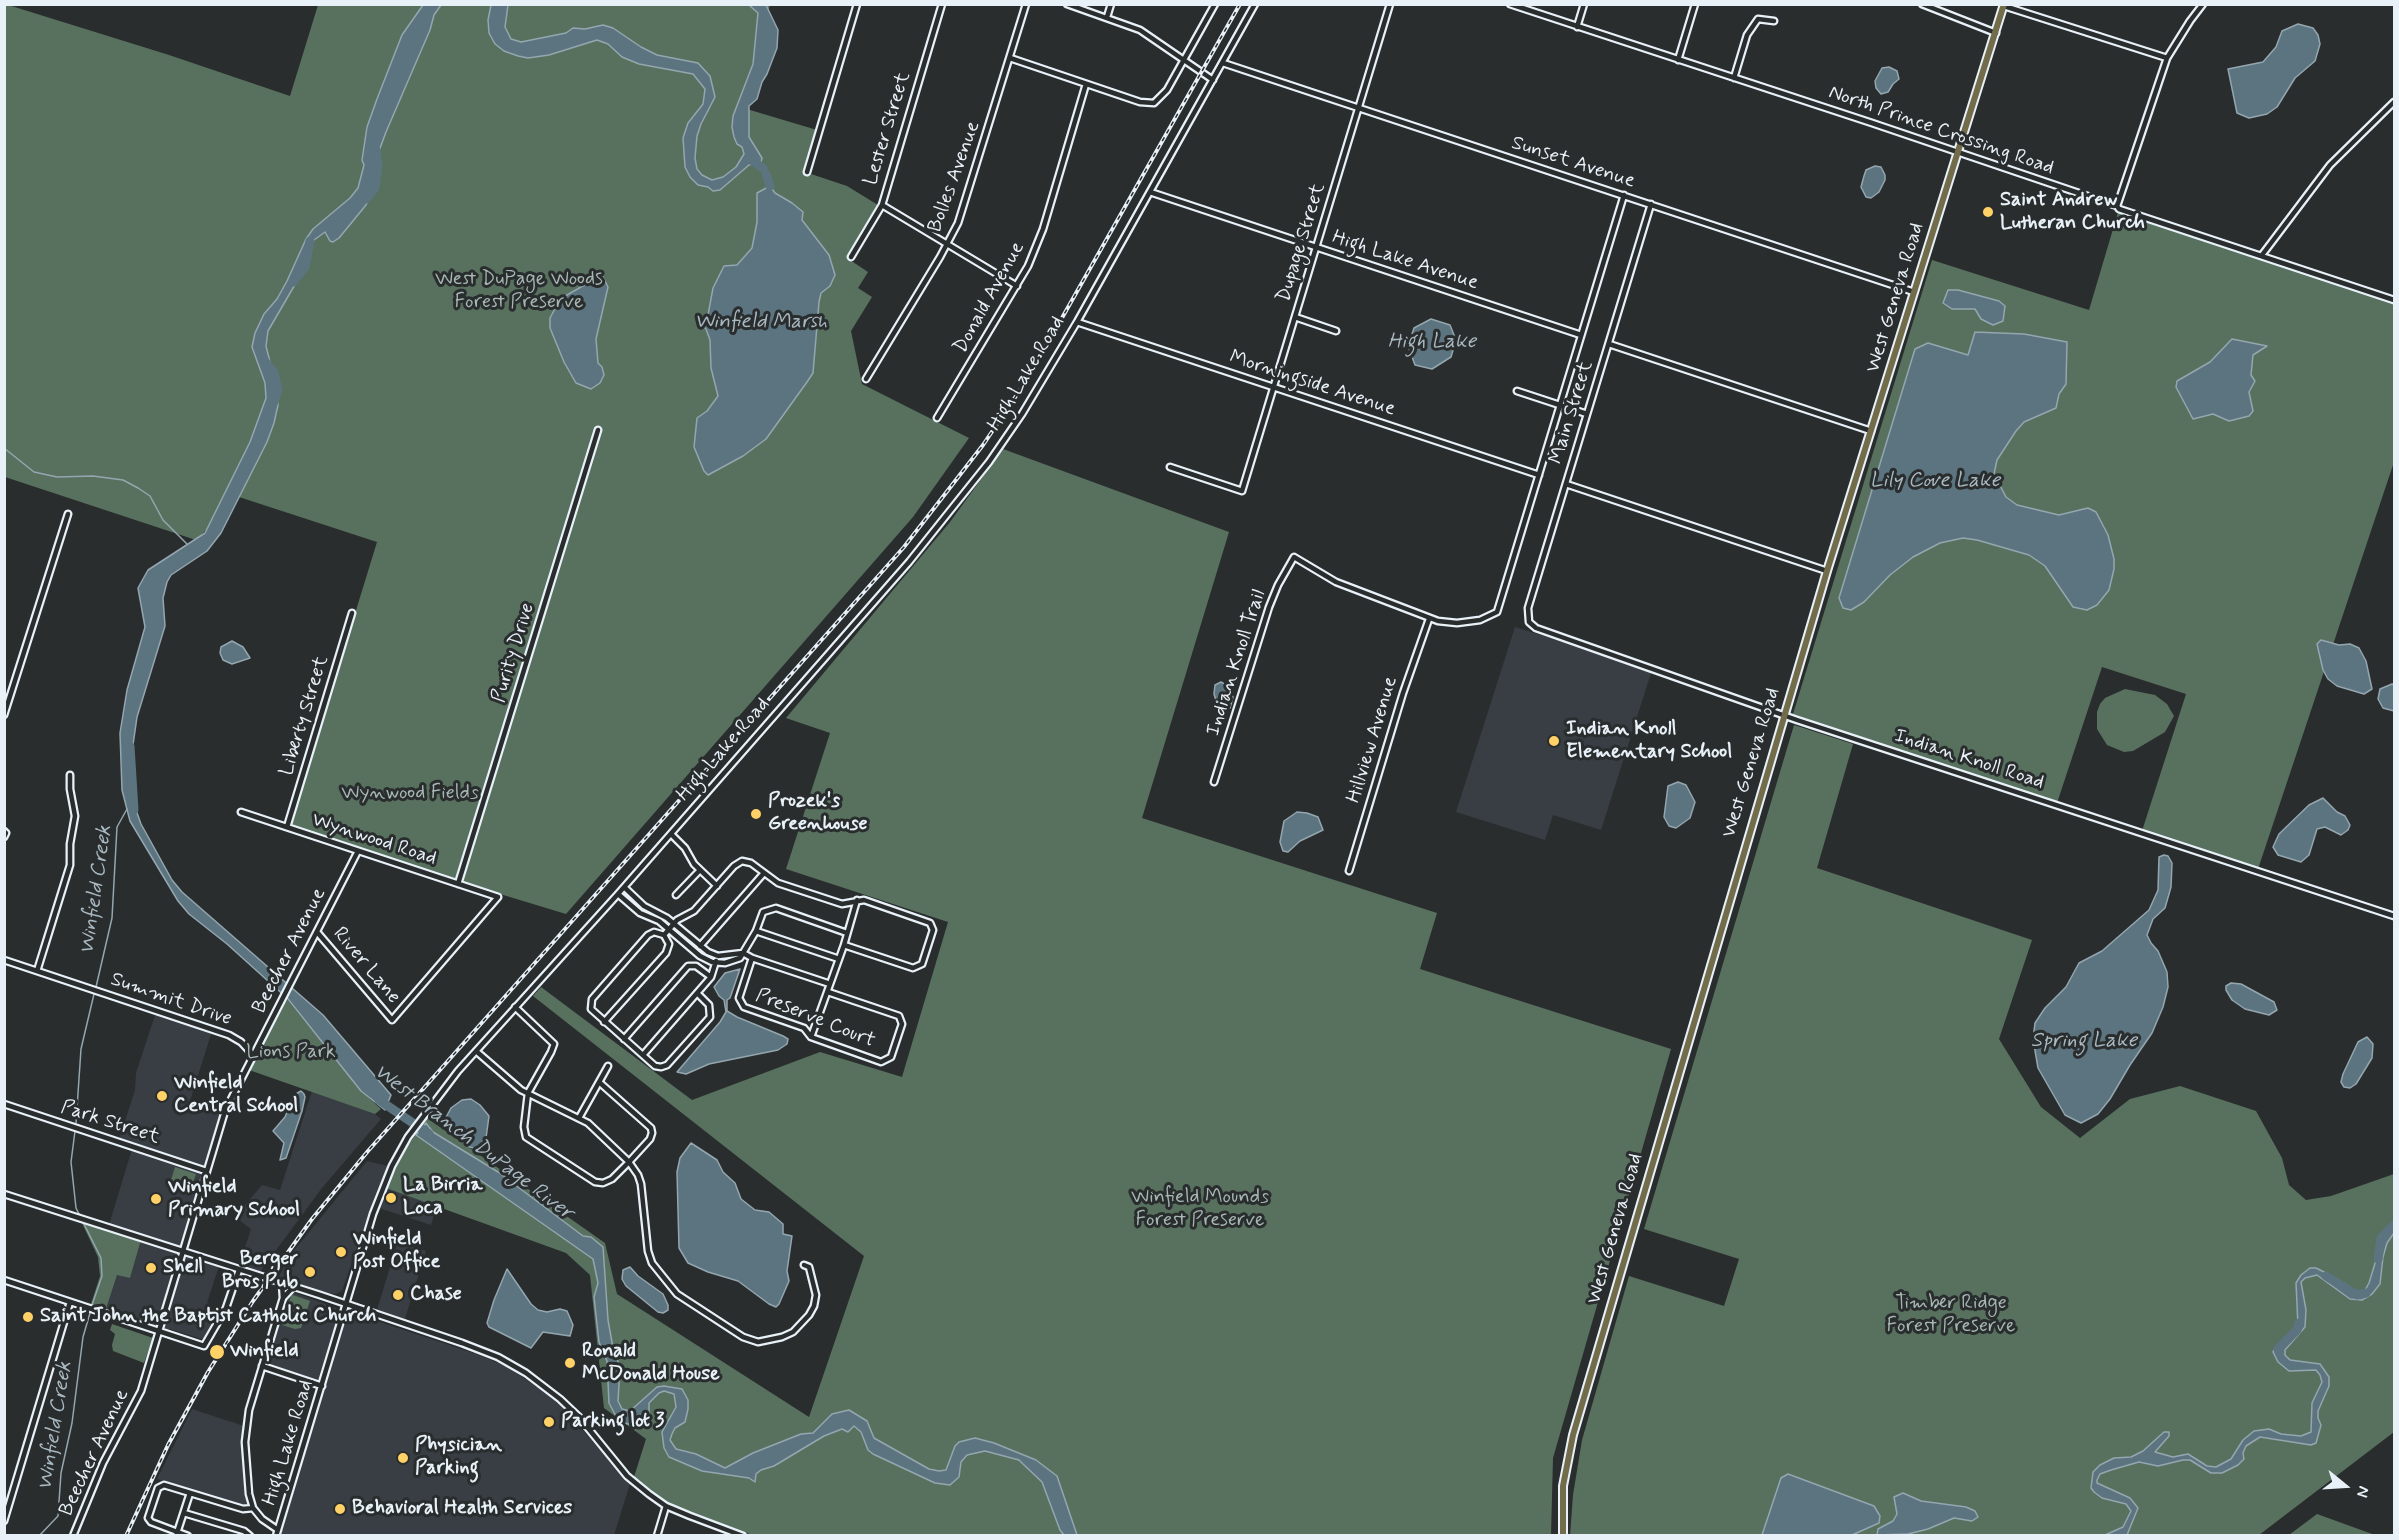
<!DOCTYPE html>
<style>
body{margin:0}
#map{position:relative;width:2399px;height:1540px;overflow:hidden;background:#2a2d2e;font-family:Mynerve,sans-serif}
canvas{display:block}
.frame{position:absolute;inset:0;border:6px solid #e8f1f8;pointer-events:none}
.north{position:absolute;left:2315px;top:1456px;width:60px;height:60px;-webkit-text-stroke:4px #2a2d2e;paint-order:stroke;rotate:108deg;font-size:16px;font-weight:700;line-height:24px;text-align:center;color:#e8f1f8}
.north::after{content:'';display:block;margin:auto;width:21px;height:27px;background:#e8f1f8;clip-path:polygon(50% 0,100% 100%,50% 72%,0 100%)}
</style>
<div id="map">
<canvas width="2399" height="1540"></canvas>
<div class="frame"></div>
<div class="north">N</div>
</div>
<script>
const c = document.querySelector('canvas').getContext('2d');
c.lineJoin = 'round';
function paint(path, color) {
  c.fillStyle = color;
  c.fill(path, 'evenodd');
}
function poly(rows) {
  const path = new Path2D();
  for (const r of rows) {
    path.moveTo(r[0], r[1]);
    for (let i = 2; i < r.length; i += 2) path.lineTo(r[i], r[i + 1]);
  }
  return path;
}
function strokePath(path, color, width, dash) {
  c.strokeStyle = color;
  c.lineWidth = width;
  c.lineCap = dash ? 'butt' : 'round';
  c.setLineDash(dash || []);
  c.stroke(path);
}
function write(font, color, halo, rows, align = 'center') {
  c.font = font + ' Mynerve,sans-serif';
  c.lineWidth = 6;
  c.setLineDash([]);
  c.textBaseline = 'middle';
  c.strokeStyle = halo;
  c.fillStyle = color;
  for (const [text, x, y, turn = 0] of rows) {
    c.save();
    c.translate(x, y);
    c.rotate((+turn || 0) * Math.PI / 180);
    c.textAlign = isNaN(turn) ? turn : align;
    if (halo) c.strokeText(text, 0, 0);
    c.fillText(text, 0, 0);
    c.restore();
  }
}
paint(poly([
 [1515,627,1652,670,1601,830,1553,815,1545,840,1456,812],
 [156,1012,212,1031,190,1101,223,1111,205,1168,119,1140,135,1090,136,1073],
 [312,1091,375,1114,381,1119,322,1188,260,1272,239,1266,251,1229,235,1217,262,1185,280,1190],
 [132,1149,204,1172,180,1248,109,1225],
 [367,1161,388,1166,377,1190,342,1291,336,1294,327,1293,274,1275],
 [386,1188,437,1206,431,1225,379,1208],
 [141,1240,180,1253,158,1328,105,1312,117,1274,130,1278],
 [398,1241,426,1251,404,1322,376,1313],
 [184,1255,219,1266,207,1303,210,1304,206,1318,215,1321,205,1340,170,1329,167,1331,161,1329],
 [287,1290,336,1308,338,1317,317,1383,262,1366],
 [353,1313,476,1354,508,1367,558,1402,630,1484,614,1535,280,1535,346,1319],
 [192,1409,247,1427,246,1445,252,1506,245,1507,157,1479]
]), '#393e44');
paint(poly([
 [5,4,169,55,290,96,318,5,770,5,740,107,817,130,805,172,847,186,878,205,847,258,868,272,858,288,872,297,851,331,862,384,969,438,913,517,566,914,457,881,290,825,377,542,239,497,196,540,5,477],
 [2119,209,2394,300,2394,462,2258,869,2142,831,2186,694,2102,667,2057,803,1793,714,1932,260,2089,310],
 [1003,449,1229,532,1142,818,1437,913,1420,969,1671,1049,1553,1458,1551,1535,752,1535,667,1503,634,1477,646,1439,604,1408,590,1275,566,1253,386,1188,407,1147,427,1118,605,1243,617,1294,809,1417,864,1256,533,996,541,987,692,1100,820,1052,902,1077,948,922,786,869,830,733,786,718,950,522],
 [2125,689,2155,695,2167,704,2174,716,2165,732,2133,751,2124,752,2107,745,2097,729,2097,712,2100,704,2105,698],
 [1794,725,1853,744,1817,868,2032,940,1999,1039,2041,1107,2080,1138,2130,1099,2180,1086,2256,1111,2282,1158,2289,1185,2306,1200,2331,1196,2394,1174,2394,1432,2259,1535,1570,1536,1573,1495,1582,1440,1629,1276,1724,1306,1739,1259,1644,1229],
 [286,998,361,1091,381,1109,375,1114,249,1070],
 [175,1167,196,1174,191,1189,170,1183],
 [81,1221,141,1240,130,1278,117,1275,105,1312,90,1307,100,1276,98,1257],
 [293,1295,310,1301,301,1328,295,1329,282,1325,291,1296],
 [112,1324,153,1338,144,1363,113,1351,112,1345,115,1334,110,1330],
 [2317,1514,2375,1535,2289,1535]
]), '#58715f');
const water = poly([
 [423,5,441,5,434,15,430,30,386,132,379,151,371,194,366,205,339,238,333,242,330,241,325,232,314,240,297,281,268,331,266,346,276,386,278,405,274,423,267,442,221,533,207,551,171,575,167,582,163,598,165,626,137,717,129,773,136,810,141,824,172,880,182,892,323,1015,391,1095,385,1110,361,1091,288,999,227,944,189,914,178,901,130,821,122,790,120,733,127,690,145,627,138,588,148,570,205,533,250,442,266,398,265,383,252,347,255,333,264,314,277,299,287,281,306,239,313,229,350,198,358,188,364,165,362,160,367,127,377,99,402,35,423,5],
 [491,5,508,5,505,27,511,39,521,42,566,33,573,28,585,29,603,25,613,28,641,47,657,55,698,63,710,76,715,97,701,124,697,136,695,158,697,169,702,175,712,180,723,177,736,167,744,154,742,147,737,144,734,137,732,127,733,116,753,64,758,13,749,5,766,5,778,30,777,48,767,74,762,82,757,99,749,106,749,137,762,158,761,162,749,165,720,190,713,191,708,187,698,185,690,177,685,167,683,138,688,123,703,104,705,89,693,74,639,64,622,57,608,44,597,40,549,55,528,58,518,56,504,51,495,44,489,33,488,20,491,5],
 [2298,24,2313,28,2318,35,2320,44,2315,61,2295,78,2277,107,2267,114,2249,118,2237,113,2228,69,2263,62,2276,47,2282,31,2298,24],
 [1889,67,1897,71,1899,79,1893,84,1888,92,1881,94,1876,88,1875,81,1882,68,1889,67],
 [1875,166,1881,167,1885,175,1885,180,1879,192,1871,198,1866,197,1861,187,1864,176,1866,170,1875,166],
 [770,186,775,193,792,203,803,212,802,220,829,255,835,275,830,286,821,293,819,302,813,373,807,382,766,439,743,456,708,475,704,471,694,447,697,418,707,411,718,396,711,368,710,340,706,329,697,319,708,315,713,288,724,266,737,265,752,248,757,222,757,193,770,186],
 [603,277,608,287,596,339,598,363,602,367,604,375,600,383,591,389,576,383,564,362,550,328,550,318,557,305,567,295,595,279,603,277],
 [1948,290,1958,290,1999,301,2005,306,2003,321,1993,325,1981,319,1975,309,1952,309,1943,303,1948,290],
 [1431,319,1450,325,1456,340,1451,357,1432,369,1415,365,1408,346,1414,328,1431,319],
 [1975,332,2024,334,2067,342,2066,384,2059,394,2056,408,2024,422,2016,431,1997,460,1994,474,2006,497,2017,505,2059,515,2088,508,2096,512,2108,535,2114,559,2114,569,2109,590,2097,605,2087,610,2073,607,2045,566,2029,555,1977,540,1963,538,1940,543,1913,557,1890,575,1864,602,1851,610,1843,608,1839,598,1915,349,1928,343,1968,355,1975,332],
 [2232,339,2267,346,2253,355,2251,375,2255,381,2249,392,2253,411,2249,416,2229,421,2213,414,2193,419,2176,387,2177,381,2210,362,2232,339],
 [2321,640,2339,645,2350,644,2359,648,2366,661,2372,689,2364,694,2337,686,2328,679,2323,670,2317,644,2321,640],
 [232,641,243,647,250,658,232,664,223,660,220,653,221,647,232,641],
 [1221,682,1226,685,1233,697,1230,708,1224,711,1219,710,1214,694,1215,685,1221,682],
 [2392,684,2394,685,2394,711,2383,708,2378,699,2380,689,2392,684],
 [1678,782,1686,785,1695,802,1690,818,1676,828,1669,826,1664,817,1668,786,1678,782],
 [2323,798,2337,812,2345,816,2350,825,2348,830,2341,835,2325,827,2317,829,2309,855,2301,862,2278,855,2273,847,2279,834,2309,805,2323,798],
 [1297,812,1307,813,1318,817,1323,830,1300,841,1288,852,1283,851,1280,842,1284,821,1297,812],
 [2164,855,2168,856,2172,863,2171,887,2165,908,2153,919,2147,935,2151,943,2158,951,2167,972,2168,987,2163,1007,2152,1033,2130,1065,2110,1099,2098,1114,2081,1123,2065,1115,2038,1068,2033,1039,2035,1023,2045,1008,2066,987,2079,963,2102,951,2149,910,2158,890,2159,857,2164,855],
 [740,969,730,998,727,1000,727,1011,737,1017,783,1036,788,1039,787,1044,778,1050,709,1064,686,1074,677,1072,720,1022,726,1012,724,1000,719,996,714,987,725,973,740,969],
 [2231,983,2241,984,2274,1002,2277,1010,2269,1015,2245,1009,2232,1000,2226,990,2226,986,2231,983],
 [2367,1037,2373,1044,2372,1058,2356,1084,2350,1088,2344,1087,2341,1082,2343,1074,2358,1042,2367,1037],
 [301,1091,304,1094,305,1097,302,1111,286,1158,280,1160,284,1143,273,1131,285,1117,294,1095,301,1091],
 [471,1099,480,1105,489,1116,486,1138,476,1149,467,1146,448,1128,444,1121,451,1108,462,1100,471,1099],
 [426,1123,433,1132,498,1172,583,1236,591,1237,603,1247,608,1320,613,1348,620,1367,618,1401,622,1409,630,1411,657,1387,664,1386,682,1389,688,1400,688,1409,685,1422,675,1428,672,1434,670,1440,676,1449,696,1454,725,1468,753,1453,801,1434,813,1433,832,1414,849,1410,867,1421,874,1438,929,1469,939,1471,946,1470,955,1446,959,1442,975,1438,994,1443,1036,1460,1057,1476,1077,1535,1064,1535,1060,1530,1042,1482,1023,1464,1019,1460,985,1451,967,1455,961,1462,959,1477,950,1485,935,1483,873,1454,868,1450,861,1432,854,1426,848,1432,842,1429,824,1436,774,1466,761,1470,756,1474,755,1482,749,1478,702,1471,669,1457,664,1448,662,1432,676,1407,674,1394,664,1391,659,1393,649,1403,649,1412,641,1421,633,1425,619,1422,609,1403,607,1361,599,1342,594,1297,598,1283,593,1259,416,1135,426,1123],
 [691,1143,717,1160,723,1172,735,1183,741,1199,755,1210,769,1212,783,1224,783,1234,792,1236,787,1271,789,1281,779,1304,776,1307,769,1304,738,1281,708,1272,688,1263,679,1248,677,1172,680,1158,691,1143],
 [2394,1226,2394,1233,2387,1243,2383,1257,2380,1284,2372,1294,2362,1300,2350,1299,2317,1275,2305,1278,2301,1282,2306,1310,2305,1327,2285,1350,2285,1355,2290,1360,2320,1364,2329,1377,2329,1386,2318,1411,2318,1418,2321,1425,2316,1443,2311,1445,2260,1437,2246,1446,2243,1453,2244,1459,2238,1465,2222,1473,2211,1473,2190,1460,2183,1460,2158,1466,2139,1462,2111,1470,2100,1474,2097,1480,2097,1483,2130,1498,2138,1508,2127,1535,2105,1535,2123,1527,2131,1511,2126,1504,2102,1498,2094,1492,2091,1488,2093,1472,2100,1465,2114,1458,2131,1457,2143,1451,2164,1432,2169,1432,2169,1436,2155,1452,2173,1457,2188,1454,2207,1466,2216,1467,2231,1459,2243,1440,2254,1431,2269,1429,2281,1434,2301,1436,2311,1432,2312,1403,2322,1382,2320,1375,2316,1370,2289,1371,2278,1362,2273,1352,2278,1345,2290,1338,2298,1326,2296,1283,2301,1275,2310,1268,2316,1268,2328,1274,2349,1293,2358,1295,2364,1292,2369,1283,2384,1234,2394,1226],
 [630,1267,638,1276,663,1294,668,1305,668,1310,663,1313,658,1312,626,1286,622,1279,623,1270,630,1267],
 [507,1269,531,1304,538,1310,547,1312,560,1309,567,1311,573,1325,570,1336,543,1332,531,1348,489,1327,487,1323,494,1300,507,1269],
 [1788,1474,1874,1506,1880,1516,1879,1523,1852,1535,1762,1535,1781,1478,1788,1474],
 [1903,1493,1921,1501,1966,1507,1975,1511,1978,1517,1972,1521,1954,1518,1928,1529,1908,1534,1877,1535,1878,1529,1893,1521,1897,1514,1894,1497,1903,1493]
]);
paint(water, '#5c747f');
strokePath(water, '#94a6af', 1.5);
strokePath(poly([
 [4,448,34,472,57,477,93,476,123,480,138,488,150,496,163,520,187,544],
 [96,987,112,918,117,827,127,809],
 [76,1123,81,1049,94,994],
 [75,1131,71,1162,76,1208,79,1214],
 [84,1224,101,1258,102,1276,92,1305],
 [39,1536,58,1516,61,1473,72,1423,83,1337,90,1313]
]), '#94a6af', 1.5);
strokePath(poly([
 [750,159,763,168],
 [766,174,770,186],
 [366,199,375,188,378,165,376,150],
 [293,282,305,267,310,241],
 [264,360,274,373,278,390,273,404],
 [130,746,134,810],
 [379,1100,429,1134],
 [2378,1259,2381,1238,2394,1225],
 [2326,1276,2357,1295,2366,1293],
 [2278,1349,2297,1330,2299,1323]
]), '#5c747f', 9);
const minor = poly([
 [1067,4,1140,30,1213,80],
 [1510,4,1872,123,2117,206,2119,209,2394,300],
 [1922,4,1996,33],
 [2004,6,2167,58],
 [1107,17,1111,4],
 [1577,27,1584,4],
 [1010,58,1140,102,1154,103,1167,90,1215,4],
 [1678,60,1695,4],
 [1223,63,1914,292],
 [1734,78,1747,35,1758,19,1774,21],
 [807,172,857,4],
 [1150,192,1581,335],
 [1651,204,1528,608,1529,622,1536,628,1797,720,2394,916],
 [882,205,1017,286],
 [2117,206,2167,58,2190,21,2203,4],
 [2262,255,2330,165,2394,102],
 [851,257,882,205,942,4],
 [1295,317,1336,331],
 [1077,322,1539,475],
 [1609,344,1871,431],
 [866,379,940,257,958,223,1026,4],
 [1517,391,1587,414],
 [937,418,1028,266,1043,229,1086,84],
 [1170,467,1242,491,1390,4],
 [1566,484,1827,571],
 [4,715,68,514],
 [1214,782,1269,607,1278,585,1294,557,1336,582,1438,621,1457,623,1480,620,1497,612,1624,195],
 [241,812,498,897,392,1020,317,932],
 [287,827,352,613],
 [4,831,6,833,4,837],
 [671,834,685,848,694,864,717,886],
 [1349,871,1403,693,1429,619],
 [458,884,598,430],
 [624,887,644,906,667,918,708,952,718,956,743,953,752,958,830,984],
 [618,894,640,913,659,921,700,956,712,962,725,963,740,958,756,931],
 [676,895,700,870],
 [664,935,677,920,694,911,734,866,742,861,751,863,778,883,842,904,864,900,930,923,933,930,922,964,913,968,844,945],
 [664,935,654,932,648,935,592,999,591,1009,655,1066,661,1067,667,1065,710,1017,709,1005,697,993],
 [700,946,764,873],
 [752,958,739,998,744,1007,804,1028,811,1037,881,1062,891,1057,902,1024,899,1016,828,992],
 [839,959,756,931,763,912,776,908,847,933],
 [4,960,229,1035,241,1042,253,1055],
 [37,971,70,865,70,844,75,816,70,789,70,775],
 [515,1007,554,1044,551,1052,528,1093,524,1127,526,1137,595,1182,603,1183,612,1179,629,1162,650,1139,652,1133,651,1128,599,1082],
 [604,1022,666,953,669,944,664,935],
 [811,1037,844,945,857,900],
 [624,1039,688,966,696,966,711,977],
 [476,1051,521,1090,588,1123,629,1162,638,1175,641,1184,648,1251,652,1263,677,1294,743,1337,758,1342,782,1337,793,1332,809,1315,814,1306,816,1295,809,1267,804,1265],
 [643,1055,711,977,716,961],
 [4,1104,206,1171],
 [579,1118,608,1066],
 [4,1194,320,1295,462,1343,498,1357,526,1373,560,1399,579,1417,627,1476,649,1494,666,1506,690,1516,743,1536],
 [4,1280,204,1346,226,1308,239,1270],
 [283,1298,294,1286],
 [262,1366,322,1386],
 [184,1513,244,1531,250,1536],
 [4,1521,70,1302],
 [278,1530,262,1519,253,1508,249,1494,245,1442,249,1410,283,1298,282,1283],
 [73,1536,103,1463,141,1391,225,1111,358,851],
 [176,1536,190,1493],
 [188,1536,151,1522,148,1518,158,1488,164,1485,243,1509,253,1508],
 [276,1536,373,1214,392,1166,408,1137,458,1071,618,894,909,562,989,462,1022,414,1077,322,1255,4],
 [657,1536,666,1506]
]);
const major = poly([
 [1563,1536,1563,1486,1573,1435,1827,571,2004,4]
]);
strokePath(minor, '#e8f1f8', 9);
strokePath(major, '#e8f1f8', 10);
strokePath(minor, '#2a2d2e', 4.5);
strokePath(major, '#726c4b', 6);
const rail = poly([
 [126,1536,168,1445,208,1372,253,1301,312,1219,368,1151,904,547,983,445,1020,390,1054,332,1240,4]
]);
strokePath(rail, '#e8f1f8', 4);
strokePath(rail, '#2a2d2e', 1.5, [4.5]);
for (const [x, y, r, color] of [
 [1988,212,6,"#ffd166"],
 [1554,741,6,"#ffd166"],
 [756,814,6,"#ffd166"],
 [162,1096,6,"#ffd166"],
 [391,1198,6,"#ffd166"],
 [156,1199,6,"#ffd166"],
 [341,1252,6,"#ffd166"],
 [151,1268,6,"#ffd166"],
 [310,1272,6,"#ffd166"],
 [398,1295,6,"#ffd166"],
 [28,1317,6,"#ffd166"],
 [217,1352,8,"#ffd166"],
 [570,1363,6,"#ffd166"],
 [549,1422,6,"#ffd166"],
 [403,1458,6,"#ffd166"],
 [340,1509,6,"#ffd166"]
]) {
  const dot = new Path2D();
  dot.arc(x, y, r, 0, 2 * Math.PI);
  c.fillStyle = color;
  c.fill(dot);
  strokePath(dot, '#2a2d2e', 2);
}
write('20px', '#e8f1f8', '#2a2d2e', [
 ["Lester Street",888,129,-73],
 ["North Prince Crossing Road",1941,131,19],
 ["Sunset Avenue",1573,163,18],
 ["Bolles Avenue",955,177,-70],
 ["Dupage Street",1302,243,-73],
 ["High Lake Avenue",1405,261,18],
 ["Donald Avenue",990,298,-61],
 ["West Geneva Road",1896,298,-73],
 ["High Lake Road",1027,374,-59],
 ["Morningside Avenue",1312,384,18],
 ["Main Street",1572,413,-73],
 ["Purity Drive",514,653,-73],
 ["Indian Knoll Trail",1237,663,-72],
 ["Liberty Street",305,716,-73],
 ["Hillview Avenue",1373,740,-73],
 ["High Lake Road",724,750,-49],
 ["Indian Knoll Road",1969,760,18],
 ["West Geneva Road",1752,763,-73],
 ["Wynwood Road",374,840,18],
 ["Beecher Avenue",290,951,-63],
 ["River Lane",366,966,50],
 ["Summit Drive",171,1000,19],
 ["Preserve Court",815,1019,22],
 ["Park Street",110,1123,18],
 ["West Geneva Road",1616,1229,-74],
 ["High Lake Road",289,1443,-73],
 ["Beecher Avenue",95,1453,-65]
]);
write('bold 20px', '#e8f1f8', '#2a2d2e', [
 ["Saint Andrew",2000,201],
 ["Lutheran Church",2000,224],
 ["Indian Knoll",1566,730],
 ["Elementary School",1566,753],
 ["Prozek's",768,802],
 ["Greenhouse",768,825],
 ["Winfield",174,1084],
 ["Central School",174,1107],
 ["La Birria",403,1186],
 ["Loca",403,1209],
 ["Winfield",168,1188],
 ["Primary School",168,1211],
 ["Winfield",353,1240],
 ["Post Office",353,1263],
 ["Berger",298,1260,"right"],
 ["Bros Pub",298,1283,"right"],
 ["Shell",163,1268],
 ["Chase",410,1295],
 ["Saint John the Baptist Catholic Church",40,1317],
 ["Winfield",230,1352],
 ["Ronald",582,1352],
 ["McDonald House",582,1375],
 ["Parking lot 3",561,1422],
 ["Physician",415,1446],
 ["Parking",415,1469],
 ["Behavioral Health Services",352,1509]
], 'left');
write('20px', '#a7b7b3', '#2a2d2e', [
 ["West DuPage Woods",519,280],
 ["Forest Preserve",519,303],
 ["Wynwood Fields",410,794],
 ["Lions Park",291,1053],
 ["Winfield Mounds",1200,1198],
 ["Forest Preserve",1200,1221],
 ["Timber Ridge",1951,1304],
 ["Forest Preserve",1951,1327]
]);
write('italic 21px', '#a9b9c2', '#2a2d2e', [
 ["Winfield Marsh",761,323],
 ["High Lake",1432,343],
 ["Lily Cove Lake",1935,482],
 ["Winfield Creek",97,890,-82],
 ["Spring Lake",2084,1042],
 ["West Branch DuPage River",473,1143,37],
 ["Winfield Creek",56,1426,-81]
]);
</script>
